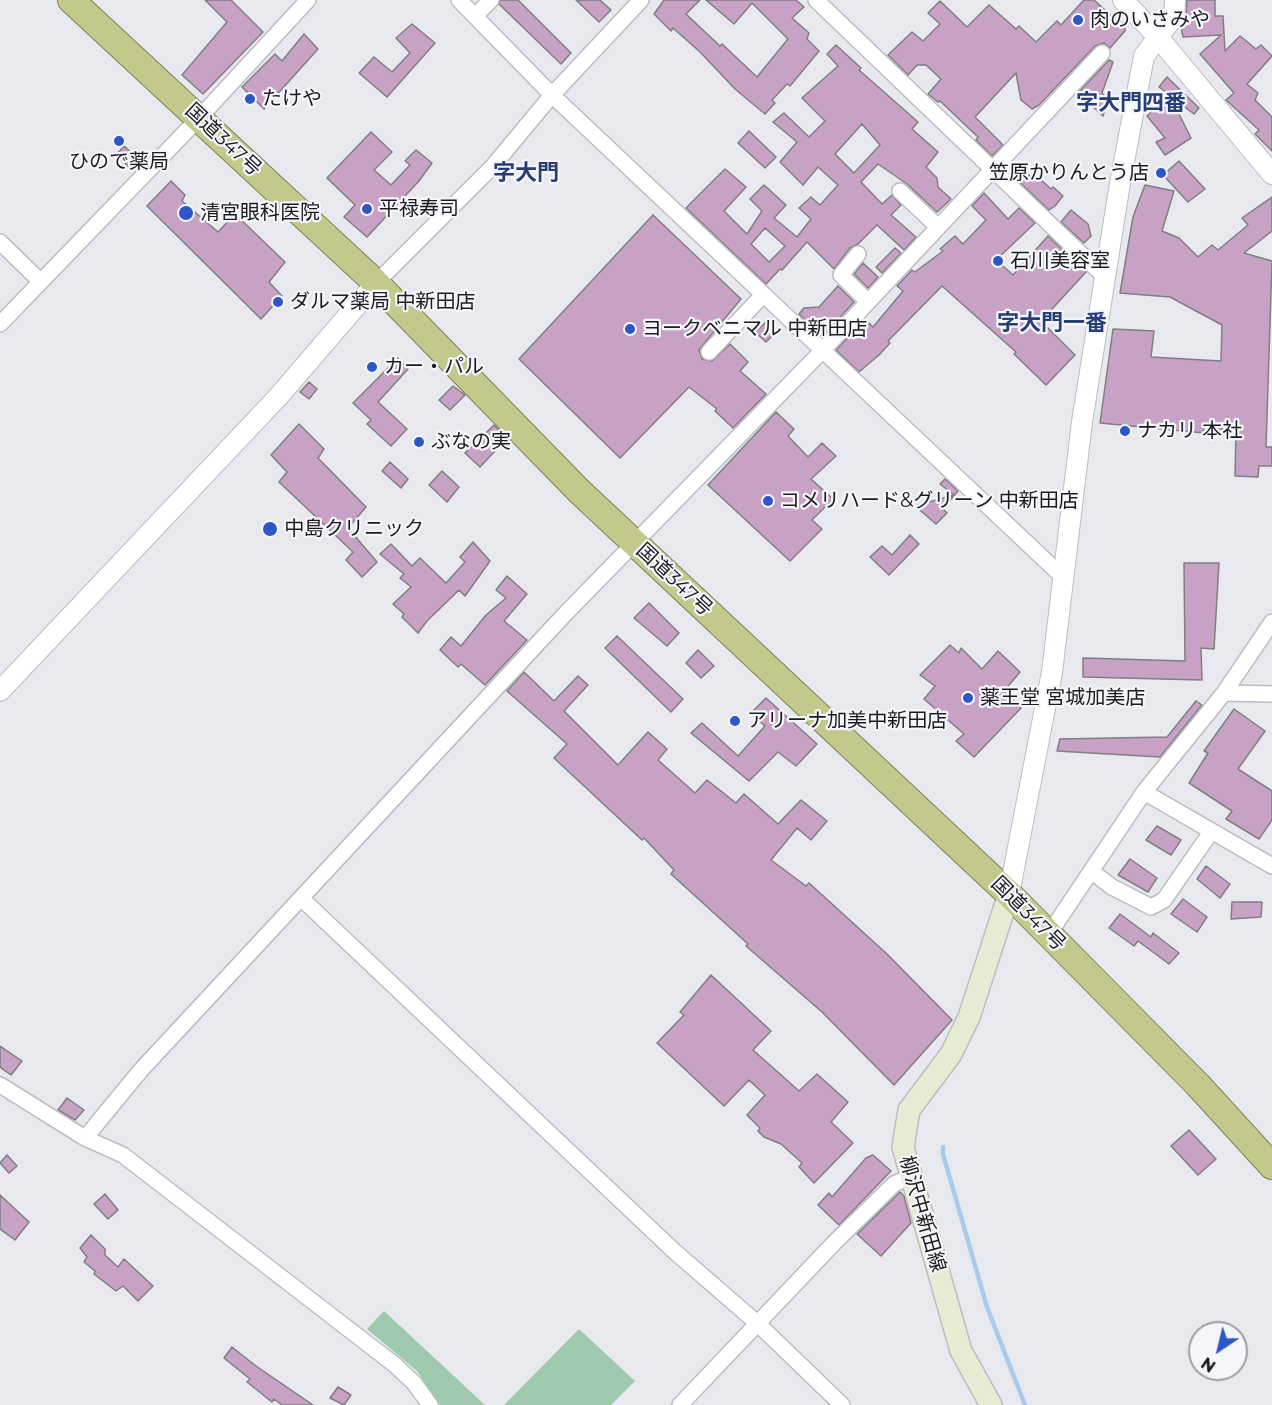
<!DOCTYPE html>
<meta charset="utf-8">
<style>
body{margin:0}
#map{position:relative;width:1272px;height:1405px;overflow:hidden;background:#e8e9ee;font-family:Montserrat,sans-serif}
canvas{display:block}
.north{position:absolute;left:1188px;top:1321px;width:60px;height:60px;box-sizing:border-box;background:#f5f6fb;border:2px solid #9e9ea2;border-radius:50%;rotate:215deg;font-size:16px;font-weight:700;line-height:24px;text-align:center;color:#1b1b1d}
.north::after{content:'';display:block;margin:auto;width:21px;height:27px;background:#2d57c6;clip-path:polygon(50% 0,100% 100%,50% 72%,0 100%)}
</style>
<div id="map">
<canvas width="1272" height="1405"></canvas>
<div class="north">N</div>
</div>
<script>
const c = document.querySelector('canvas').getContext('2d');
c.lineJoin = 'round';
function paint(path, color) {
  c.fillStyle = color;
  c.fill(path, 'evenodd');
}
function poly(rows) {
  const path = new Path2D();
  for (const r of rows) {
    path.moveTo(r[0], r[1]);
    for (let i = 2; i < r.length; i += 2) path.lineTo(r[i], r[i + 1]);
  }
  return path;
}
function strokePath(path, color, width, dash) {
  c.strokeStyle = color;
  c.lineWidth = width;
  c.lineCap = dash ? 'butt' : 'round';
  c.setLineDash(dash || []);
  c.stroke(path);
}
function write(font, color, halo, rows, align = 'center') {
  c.font = font + ' Montserrat,"Noto Sans JP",sans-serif';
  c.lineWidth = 4.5;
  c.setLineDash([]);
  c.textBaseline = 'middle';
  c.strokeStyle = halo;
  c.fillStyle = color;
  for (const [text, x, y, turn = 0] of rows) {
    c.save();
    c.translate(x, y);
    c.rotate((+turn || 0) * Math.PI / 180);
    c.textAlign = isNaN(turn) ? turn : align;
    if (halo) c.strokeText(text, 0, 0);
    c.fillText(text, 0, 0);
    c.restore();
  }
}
paint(poly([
 [384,1311,485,1405,440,1405,417,1371,367,1329],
 [579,1329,635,1381,611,1405,504,1405]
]), '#9ec9ad');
strokePath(poly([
 [943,1147,943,1154,987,1307,1025,1405]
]), '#a6cbef', 4.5);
const building = poly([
 [205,0,231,0,263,32,203,94,182,75,227,22,205,0],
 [500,0,518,0,571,53,561,64,499,4,500,0],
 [576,0,600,0,611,10,599,22,576,0],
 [664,0,700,0,686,14,720,46,722,44,757,77,788,39,752,3,734,24,706,0,796,0,804,7,792,18,809,33,807,39,819,51,790,86,787,84,772,100,775,103,765,114,735,89,700,52,673,28,671,31,654,14,664,0],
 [1084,0,1094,0,1117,21,1119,19,1125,26,1125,31,1110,48,1104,43,1095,46,1039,105,1032,109,1021,100,1016,73,975,117,1003,145,992,156,976,140,978,137,940,101,938,102,928,94,941,79,926,65,917,65,908,75,888,55,912,32,923,41,940,24,928,13,940,1,967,27,989,5,1016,29,1019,26,1036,42,1057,21,1061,25,1084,0],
 [1187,0,1215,0,1215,16,1223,16,1225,51,1240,36,1256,49,1261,45,1272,56,1247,84,1258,93,1255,100,1272,117,1272,151,1255,134,1259,130,1226,100,1234,93,1200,54,1221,35,1183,37,1181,27,1186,17,1187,0],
 [412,24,435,43,387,97,359,73,374,57,392,72,410,53,396,38,412,24],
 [304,34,318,49,264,109,242,87,275,54,282,61,304,34],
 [836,45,861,68,859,70,918,122,912,129,938,152,926,167,937,178,938,187,951,199,937,212,907,184,878,164,861,182,882,204,892,195,901,205,891,215,916,237,904,250,877,225,858,244,850,248,834,269,807,242,782,270,780,269,766,284,686,208,725,169,746,187,724,211,747,234,762,211,750,199,764,185,786,205,774,218,797,237,811,219,799,208,811,197,820,205,838,185,818,167,803,185,780,162,797,142,773,122,784,113,809,137,825,121,802,98,838,66,827,54,836,45],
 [862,124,880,145,854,173,835,154,862,124],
 [765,228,785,246,769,262,751,244,765,228],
 [1109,60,1113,62,1102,93,1108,99,1103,116,1078,93,1109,60],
 [1167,77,1199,108,1194,114,1182,105,1177,110,1191,138,1165,155,1156,142,1165,138,1147,116,1170,95,1159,87,1167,77],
 [749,131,776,157,765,168,738,143,749,131],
 [371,132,392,152,374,170,391,185,410,165,405,161,416,150,432,163,419,181,367,237,344,217,355,205,327,178,371,132],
 [124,146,139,159,131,169,116,155,124,146],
 [1179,161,1205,189,1188,202,1163,175,1179,161],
 [1022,169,1036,181,1039,178,1051,189,1053,187,1063,196,1055,206,1049,210,1015,178,1022,169],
 [171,181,185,195,182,201,218,232,235,214,285,262,269,282,282,296,261,319,147,206,171,181],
 [1145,185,1174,191,1162,231,1179,238,1198,257,1212,245,1218,250,1248,225,1242,218,1272,197,1272,231,1244,253,1272,261,1266,447,1272,447,1272,466,1259,466,1258,477,1235,476,1236,431,1204,427,1204,433,1100,423,1113,329,1154,331,1151,357,1221,361,1222,325,1170,297,1120,293,1133,217,1145,185],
 [984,193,1008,219,1019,208,1035,223,996,260,1013,275,1048,236,1086,272,1041,321,1075,355,1046,385,1014,354,1016,352,942,286,888,341,890,343,879,355,859,372,836,350,865,319,873,327,903,291,897,286,912,270,915,272,943,251,940,249,955,236,963,244,986,220,972,206,984,193],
 [1071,210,1088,224,1091,236,1084,243,1061,222,1071,210],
 [653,215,741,299,702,346,699,350,702,359,712,361,730,344,748,362,740,371,766,394,733,428,715,411,717,409,689,387,620,458,519,359,653,215],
 [895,248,901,253,882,273,876,267,895,248],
 [863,263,878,277,868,288,854,274,863,263],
 [838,286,854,302,822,337,799,314,804,308,819,307,838,286],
 [767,321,777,331,766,342,755,332,767,321],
 [398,358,408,369,378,402,407,429,391,446,367,424,371,420,353,403,398,358],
 [309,382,317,389,309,399,300,392,309,382],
 [453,386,465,395,450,410,439,400,453,386],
 [776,412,794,429,788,436,808,457,822,443,836,456,811,479,833,499,812,520,822,529,790,561,708,485,776,412],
 [299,424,324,449,318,458,366,507,348,528,377,562,362,577,346,560,353,552,279,482,287,472,271,455,299,424],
 [494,425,507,438,480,467,465,453,494,425],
 [390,462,408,479,401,488,382,471,390,462],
 [442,471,459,487,447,502,429,485,442,471],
 [945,479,958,491,943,509,947,513,936,524,915,506,954,495,940,484,945,479],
 [910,535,919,544,889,575,870,557,882,546,892,555,910,535],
 [473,542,490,561,465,596,459,590,427,621,418,633,402,617,404,614,393,604,411,587,400,578,404,574,380,554,391,544,412,566,420,558,446,583,465,562,460,557,473,542],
 [1184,563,1219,563,1214,649,1201,648,1202,680,1083,677,1083,658,1185,661,1184,563],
 [507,576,527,594,504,621,527,640,485,685,461,664,458,667,440,650,451,637,461,646,486,615,506,598,496,590,507,576],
 [649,603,679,633,667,646,634,618,649,603],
 [617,636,683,699,671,712,605,648,617,636],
 [950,645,959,653,961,648,982,669,998,651,1020,672,1004,691,1021,708,974,757,956,741,964,734,924,699,935,686,920,675,950,645],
 [698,650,714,666,701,678,686,663,698,650],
 [524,672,554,701,578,676,588,685,564,711,618,765,648,732,667,749,658,760,695,793,707,780,736,803,744,794,778,824,801,800,827,821,811,840,797,828,771,860,806,886,809,883,887,954,952,1020,894,1085,822,1012,746,946,748,944,671,874,674,870,644,838,642,840,554,758,567,744,507,691,524,672],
 [766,698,817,744,796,766,778,752,749,781,691,733,702,723,738,756,765,726,751,713,766,698],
 [1196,701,1202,705,1160,757,1057,751,1060,739,1167,737,1196,701],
 [1234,709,1265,731,1238,769,1272,791,1272,820,1259,839,1226,819,1232,811,1189,783,1208,753,1204,751,1234,709],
 [1157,826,1181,840,1171,855,1146,840,1157,826],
 [1130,859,1157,878,1148,892,1118,875,1130,859],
 [1206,866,1230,884,1220,898,1197,879,1206,866],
 [1183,899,1207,917,1197,932,1171,914,1183,899],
 [1232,902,1262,902,1261,917,1231,919,1232,902],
 [1120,914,1151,937,1153,933,1179,953,1169,964,1138,941,1134,946,1109,928,1120,914],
 [711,975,771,1031,753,1050,799,1091,817,1074,848,1102,831,1122,853,1143,814,1183,799,1167,802,1163,781,1144,764,1137,758,1131,760,1128,747,1115,765,1095,749,1080,724,1106,657,1043,684,1015,680,1012,711,975],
 [0,1046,22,1061,11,1075,0,1067,0,1046],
 [67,1098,84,1110,75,1120,58,1110,67,1098],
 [1189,1130,1216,1159,1198,1175,1171,1146,1189,1130],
 [7,1155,17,1166,9,1173,0,1163,7,1155],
 [873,1155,891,1171,839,1225,818,1205,829,1193,832,1197,866,1158,873,1155],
 [900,1192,904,1196,911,1223,881,1256,857,1234,900,1192],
 [105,1194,118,1210,108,1219,94,1204,105,1194],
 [0,1195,29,1222,15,1240,0,1229,0,1195],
 [91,1235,105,1249,105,1255,118,1267,124,1259,153,1286,138,1301,123,1286,116,1291,94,1274,95,1271,84,1262,87,1257,80,1248,91,1235],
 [232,1347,256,1366,313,1405,282,1405,274,1399,272,1402,247,1382,250,1379,224,1358,232,1347],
 [338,1387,351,1395,344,1405,330,1398,338,1387]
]);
paint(building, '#c7a2c5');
strokePath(building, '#817e81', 1.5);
const minor = poly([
 [459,0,552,95,1064,578],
 [816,0,1105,277],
 [475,16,491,0],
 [900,191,938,227],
 [0,242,40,281],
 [858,254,841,275,868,302],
 [376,283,493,166,552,95,641,0],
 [0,324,199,118,308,0],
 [709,352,763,295],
 [1224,693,1272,694],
 [1144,792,1272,866],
 [1091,871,1112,887,1151,907,1164,900,1211,832],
 [301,898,674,1251,757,1323,842,1405],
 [1049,934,1144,792,1224,693,1272,622],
 [0,1085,85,1138,123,1155,395,1365,414,1383,430,1405],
 [85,1138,141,1070,566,613,823,350,1102,53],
 [680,1405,834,1243,894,1184,912,1176]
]);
const tertiary = poly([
 [1123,0,1157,36,1272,174],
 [0,691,278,397,376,283],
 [1009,894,1052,672,1082,422,1120,183,1144,56,1174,16,1175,0]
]);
const secondary = poly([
 [991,1405,961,1351,903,1147,909,1110,951,1054,969,1017,1009,894]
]);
const trunk = poly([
 [71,0,376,283,579,491,1009,894,1198,1085,1272,1166]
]);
strokePath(minor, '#bcbdc2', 18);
strokePath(tertiary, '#bcbdc2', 22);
strokePath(secondary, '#bcbdc2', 24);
strokePath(trunk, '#7e8353', 28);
strokePath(minor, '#fff', 15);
strokePath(tertiary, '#fff', 20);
strokePath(secondary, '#e8ebd4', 21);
strokePath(trunk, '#c3c88c', 26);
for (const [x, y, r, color] of [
 [1078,20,6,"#2d57c6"],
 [250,99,6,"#2d57c6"],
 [119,141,6,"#2d57c6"],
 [1161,173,6,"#2d57c6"],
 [367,209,6,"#2d57c6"],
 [186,213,8,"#2d57c6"],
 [998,261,6,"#2d57c6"],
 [278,302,6,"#2d57c6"],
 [630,329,6,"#2d57c6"],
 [372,367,6,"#2d57c6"],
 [1125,431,6,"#2d57c6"],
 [419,442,6,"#2d57c6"],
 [768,501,6,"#2d57c6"],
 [270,529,8,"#2d57c6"],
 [968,698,6,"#2d57c6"],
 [735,721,6,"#2d57c6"]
]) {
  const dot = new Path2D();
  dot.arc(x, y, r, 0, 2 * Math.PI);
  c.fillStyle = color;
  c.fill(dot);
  strokePath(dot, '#f5f6fb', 2);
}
write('20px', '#1b1b1d', '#f5f6fb', [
 ["肉のいさみや",1090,20],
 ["たけや",262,99],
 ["ひので薬局",119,162,"center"],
 ["笠原かりんとう店",1149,173,"right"],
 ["平禄寿司",379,209],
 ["清宮眼科医院",200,213],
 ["石川美容室",1010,261],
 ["ダルマ薬局 中新田店",290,302],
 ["ヨークベニマル 中新田店",642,329],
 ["カー・パル",384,367],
 ["ナカリ 本社",1137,431],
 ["ぶなの実",431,442],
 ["コメリハード&グリーン 中新田店",780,501],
 ["中島クリニック",284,529],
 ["薬王堂 宮城加美店",980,698],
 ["アリーナ加美中新田店",747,721]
], 'left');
write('20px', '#1b1b1d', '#f5f6fb', [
 ["国道347号",223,140,43],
 ["国道347号",674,580,43],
 ["国道347号",1028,914,45],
 ["柳沢中新田線",922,1214,74]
]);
write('bold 22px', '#263d75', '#f5f6fb', [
 ["字大門四番",1131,104],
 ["字大門",526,174],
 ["字大門一番",1052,324]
]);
</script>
